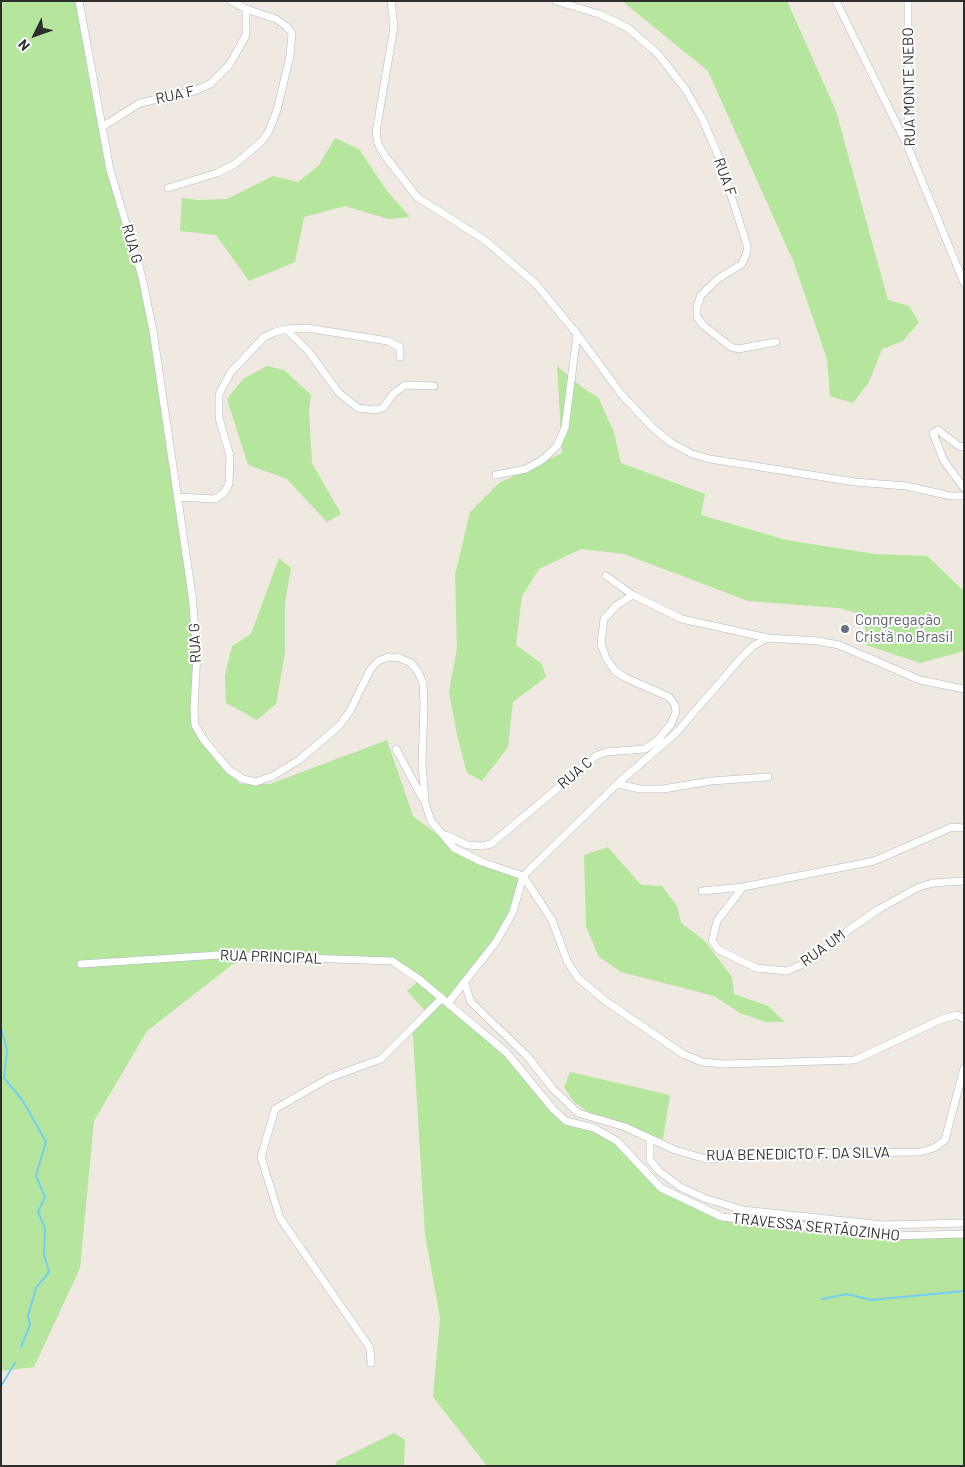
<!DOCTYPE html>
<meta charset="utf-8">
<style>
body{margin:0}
#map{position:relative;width:965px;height:1467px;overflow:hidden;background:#efe9e1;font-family:Barlow,sans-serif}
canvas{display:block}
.frame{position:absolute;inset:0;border:2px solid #2e2e2e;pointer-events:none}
.north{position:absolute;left:10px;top:10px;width:50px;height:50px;-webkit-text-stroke:4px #fff;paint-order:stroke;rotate:228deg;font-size:14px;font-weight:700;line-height:20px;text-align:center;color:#2e2e2e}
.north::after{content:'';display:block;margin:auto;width:18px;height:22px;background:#2e2e2e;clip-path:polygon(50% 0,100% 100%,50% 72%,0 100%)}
</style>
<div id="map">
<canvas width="965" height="1467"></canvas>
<div class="frame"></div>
<div class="north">N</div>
</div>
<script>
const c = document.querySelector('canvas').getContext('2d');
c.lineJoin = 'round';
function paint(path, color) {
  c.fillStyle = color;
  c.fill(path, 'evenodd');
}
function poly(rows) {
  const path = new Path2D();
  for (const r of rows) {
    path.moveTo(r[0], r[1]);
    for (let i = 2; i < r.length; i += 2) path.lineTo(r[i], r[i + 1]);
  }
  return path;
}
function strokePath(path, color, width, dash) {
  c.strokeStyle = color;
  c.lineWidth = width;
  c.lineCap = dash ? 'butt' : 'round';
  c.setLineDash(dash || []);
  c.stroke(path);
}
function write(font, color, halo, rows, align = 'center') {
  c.font = font + ' Barlow,sans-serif';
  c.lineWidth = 4;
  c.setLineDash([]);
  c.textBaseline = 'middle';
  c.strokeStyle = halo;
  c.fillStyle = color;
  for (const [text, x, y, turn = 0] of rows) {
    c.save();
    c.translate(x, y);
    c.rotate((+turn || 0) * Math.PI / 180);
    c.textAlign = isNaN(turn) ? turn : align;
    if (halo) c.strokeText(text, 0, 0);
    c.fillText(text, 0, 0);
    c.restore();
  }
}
paint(poly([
 [1,1,79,1,102,127,142,277,197,653,195,725,240,784,270,784,387,740,413,816,455,848,523,876,513,912,449,1003,507,1053,566,1121,594,1128,617,1141,661,1188,722,1217,890,1236,964,1234,964,1466,487,1466,433,1397,440,1318,425,1234,413,1036,411,1031,427,1013,407,991,420,980,392,961,257,956,233,964,147,1031,94,1121,80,1268,34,1367,1,1371],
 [622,1,787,1,836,111,888,300,909,306,919,322,903,341,882,349,869,382,853,403,830,396,827,359,794,263,708,71],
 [335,138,359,149,387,191,410,217,388,219,345,206,304,217,295,262,249,281,216,235,180,231,182,198,197,200,227,199,273,176,298,182,319,165],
 [267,366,284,370,311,395,309,410,312,463,341,514,327,522,287,479,248,465,227,399,243,379],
 [557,366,583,388,598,397,614,432,621,463,705,494,701,515,786,540,875,554,927,556,964,591,964,651,920,663,866,645,864,615,839,608,748,601,624,554,581,549,539,569,522,596,516,645,542,664,546,677,513,702,508,747,482,781,467,773,457,735,449,692,457,648,455,575,470,512,499,483,562,453],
 [279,558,291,568,285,603,285,653,276,704,257,720,226,703,225,675,232,646,251,634],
 [608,847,641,885,662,886,677,906,681,923,704,940,732,977,734,994,768,1006,785,1022,766,1022,740,1013,714,996,621,972,599,957,586,927,584,855],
 [570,1072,670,1095,663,1139,605,1122,585,1110,574,1102,564,1087],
 [394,1433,405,1440,404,1466,335,1466,337,1461]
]), '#b6e59e');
strokePath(poly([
 [1,1028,7,1050,4,1078,23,1101,46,1142,36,1176,45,1197,38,1212,45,1228,44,1254,49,1272,36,1288,28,1316,30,1325,21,1347],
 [822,1299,847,1294,871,1300,964,1291],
 [1,1386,15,1363]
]), '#75cff0', 2);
const minor = poly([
 [79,1,110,170,142,277,153,331,192,595,197,653,194,710,195,725,203,739,229,770,243,779,256,782,273,776,299,760,339,726,350,711,370,670,378,661,389,657,400,658,411,663,418,672,423,683,424,704,422,763,425,802,431,821,454,848,482,862,523,876,552,920,567,961,578,978,607,1002,683,1054,702,1062,724,1064,855,1060,942,1019,957,1015,964,1019],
 [391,1,394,27,376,132,378,144,385,156,417,197,486,241,536,284,577,334,622,395,652,427,670,442,692,454,710,459,855,482,906,486,951,496,964,496],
 [556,1,602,15,628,28,658,54,686,90,702,118,718,155,747,245,747,252,742,264,719,278,701,295,697,306,697,317,704,326,731,347,738,349,776,342],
 [836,1,907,145],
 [908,1,908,147,964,283],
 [102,127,140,103,194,91,210,84,230,64,246,35,246,9,231,1],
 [168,188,217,173,235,164,262,141,269,131,277,110,290,56,292,33,286,26,276,19,246,9],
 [286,329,307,328,388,341,400,347,400,357],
 [964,447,959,446,938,430,933,433,944,461,964,488],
 [496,475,526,469,542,460,557,446,565,428,577,334],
 [177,497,215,499,224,493,229,484,230,456,219,418,219,394,231,372,264,337,275,332,286,329,309,352,339,393,358,408,376,410,383,408,393,394,405,385,434,386],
 [606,576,633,595,682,619,768,638,818,641,839,645,920,680,964,689],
 [396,749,423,799],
 [617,784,640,789,663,789,711,781,768,777],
 [446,835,467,845,482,846,491,844,596,756,606,752,645,749,658,740,671,724,676,712,675,705,669,697,626,678,615,671,606,658,601,644,604,619,617,605,633,595],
 [743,887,717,921,712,941,719,950,756,968,787,971,812,960,850,929,879,909,919,887,933,883,964,881],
 [702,891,743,887,874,861,952,827,964,828],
 [81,964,219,955,392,961,420,980,507,1053,553,1109,566,1121,594,1128,617,1141,661,1188,722,1217,890,1236,964,1234],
 [464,982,471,1002,528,1057,553,1089,578,1113,625,1127,675,1150,706,1159,831,1153,920,1152,934,1148,945,1140,964,1068],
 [448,1003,496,942,513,912,523,876,617,784,675,734,741,658,753,646,768,638],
 [650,1140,650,1160,659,1171,680,1187,704,1198,743,1210,883,1225,964,1223],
 [371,1363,370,1348,280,1218,261,1157,275,1109,329,1078,381,1059,442,998]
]);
strokePath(minor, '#b4b7c1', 8);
strokePath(minor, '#fff', 7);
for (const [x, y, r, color] of [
 [845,629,5,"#6b7280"]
]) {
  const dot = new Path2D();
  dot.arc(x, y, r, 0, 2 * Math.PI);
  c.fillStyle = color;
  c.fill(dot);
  strokePath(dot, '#fff', 2);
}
write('15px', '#2e2e2e', '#fff', [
 ["RUA MONTE NEBO",909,87,-91],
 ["RUA F",175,95,-12],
 ["RUA F",725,177,71],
 ["RUA G",132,244,74],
 ["RUA G",195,643,-93],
 ["RUA C",575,773,-40],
 ["RUA UM",823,948,-36],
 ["RUA PRINCIPAL",271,957,2],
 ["RUA BENEDICTO F. DA SILVA",798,1154,-1],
 ["TRAVESSA SERTÃOZINHO",816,1227,6]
]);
write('15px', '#5b616d', '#fff', [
 ["Congregação",855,620],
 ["Cristã no Brasil",855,637]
], 'left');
</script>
